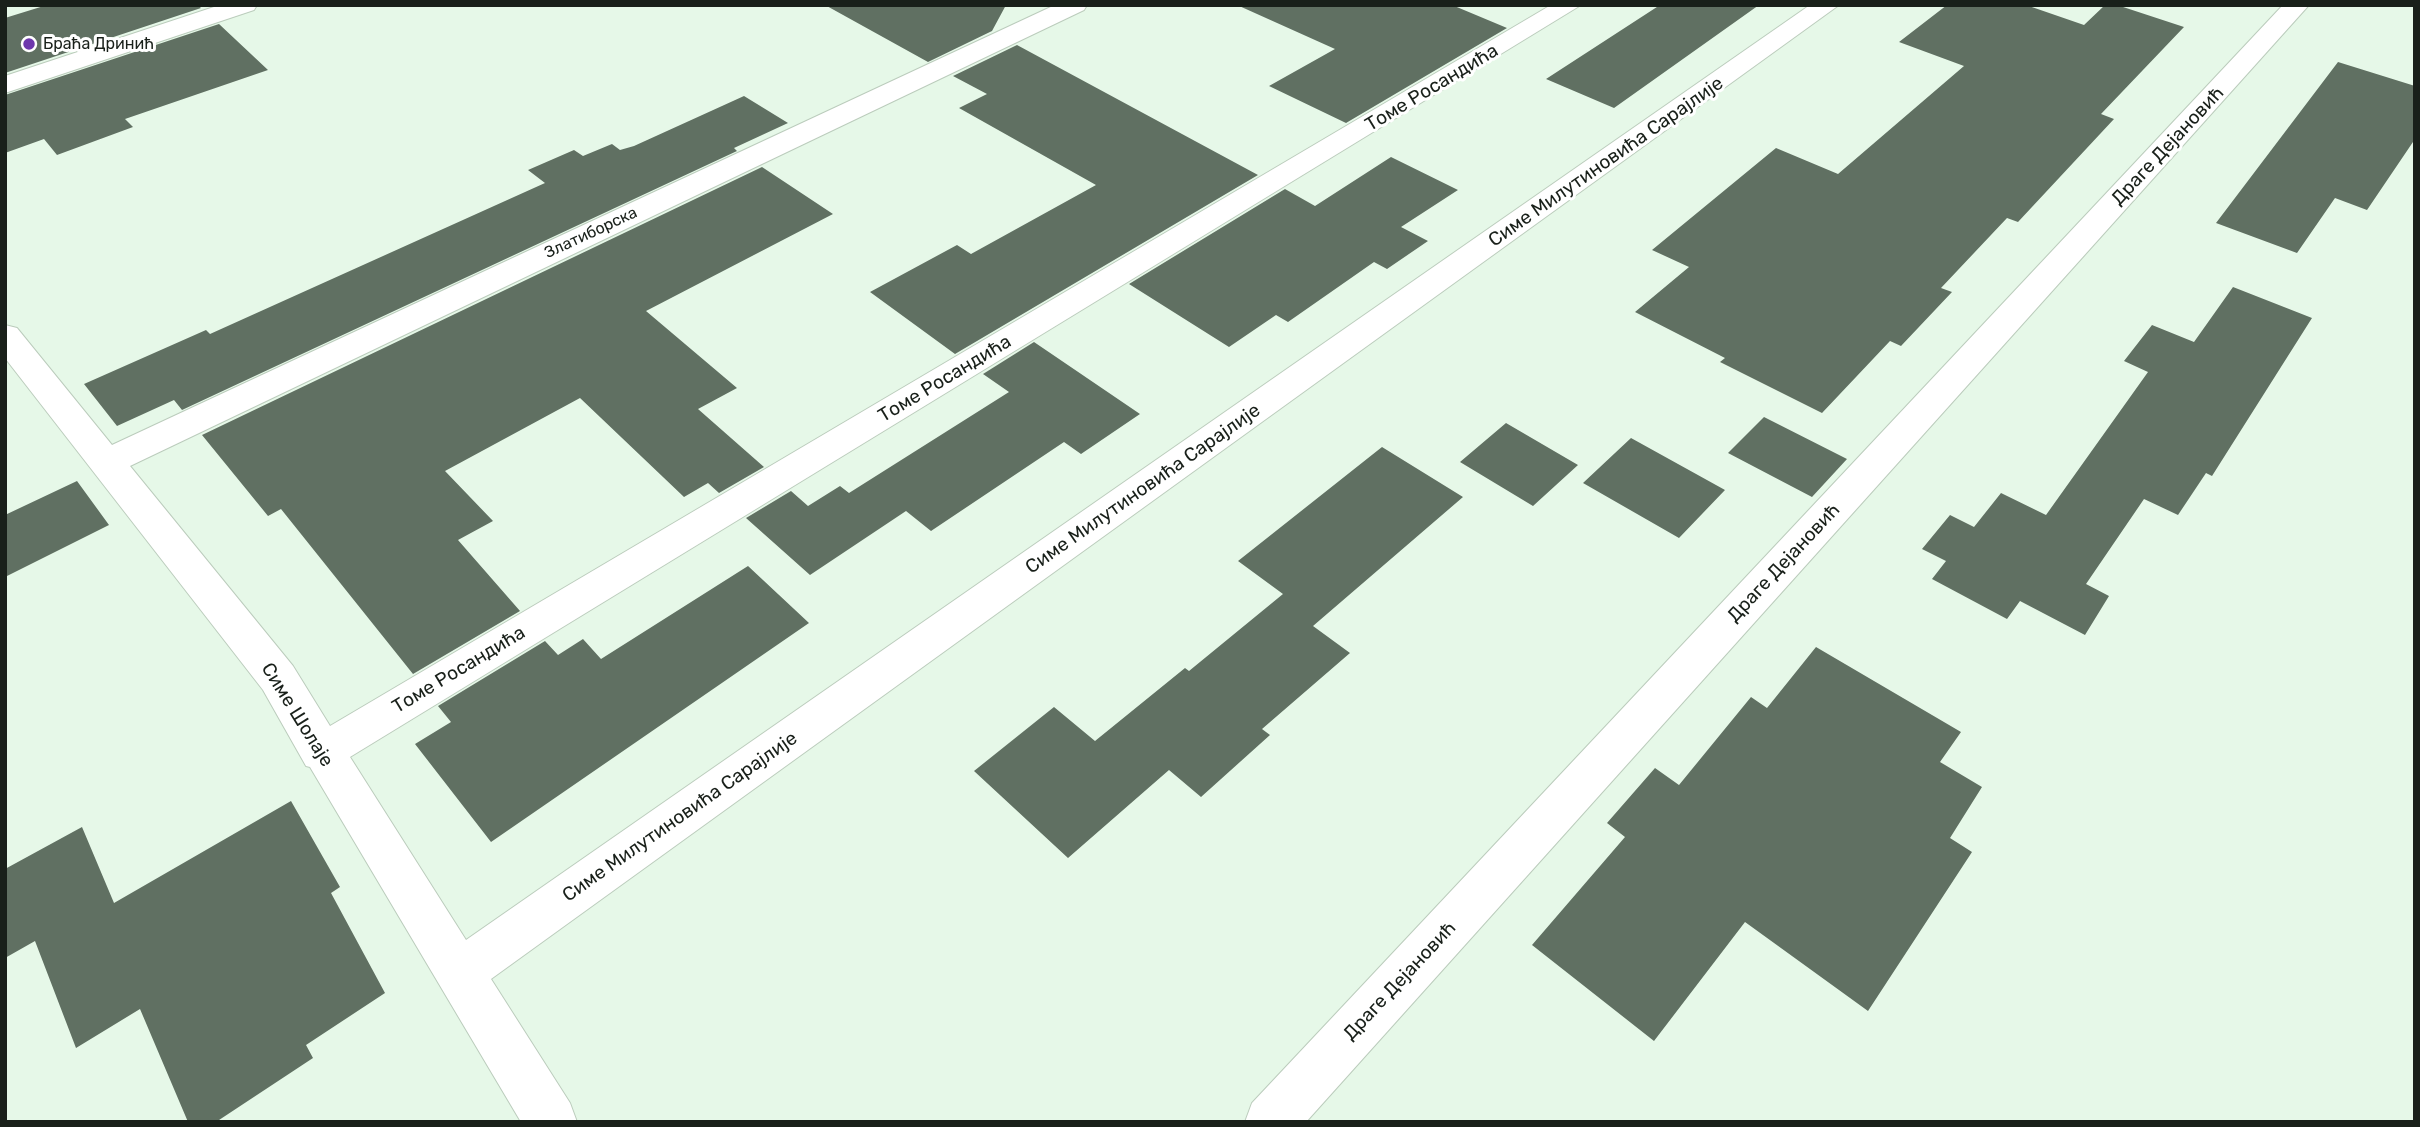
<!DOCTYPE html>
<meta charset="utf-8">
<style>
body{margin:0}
#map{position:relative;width:2420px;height:1127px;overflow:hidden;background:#e6f8e8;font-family:Rubik,sans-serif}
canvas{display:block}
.frame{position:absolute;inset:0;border:7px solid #19201a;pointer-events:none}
</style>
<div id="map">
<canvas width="2420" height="1127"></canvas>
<div class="frame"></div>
</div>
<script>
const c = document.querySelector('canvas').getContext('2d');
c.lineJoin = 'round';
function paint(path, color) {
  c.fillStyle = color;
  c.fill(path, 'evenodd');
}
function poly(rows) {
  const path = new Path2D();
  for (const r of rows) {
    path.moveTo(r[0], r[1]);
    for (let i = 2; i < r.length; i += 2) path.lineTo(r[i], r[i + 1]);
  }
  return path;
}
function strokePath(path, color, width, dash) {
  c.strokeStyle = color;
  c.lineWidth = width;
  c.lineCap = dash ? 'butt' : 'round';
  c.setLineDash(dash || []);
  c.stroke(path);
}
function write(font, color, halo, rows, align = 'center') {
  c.font = font + ' Rubik,sans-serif';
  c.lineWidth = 6;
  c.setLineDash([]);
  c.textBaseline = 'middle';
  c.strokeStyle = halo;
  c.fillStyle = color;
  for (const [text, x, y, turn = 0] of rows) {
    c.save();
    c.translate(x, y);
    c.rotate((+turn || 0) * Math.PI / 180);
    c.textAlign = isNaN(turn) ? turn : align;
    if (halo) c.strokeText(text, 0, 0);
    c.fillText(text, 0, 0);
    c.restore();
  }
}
paint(poly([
 [47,5,198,5,201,8,5,73,5,18],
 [825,5,1006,5,992,31,928,62],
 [1237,5,1452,5,1507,28,1346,123,1269,86,1335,49],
 [1660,5,1759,5,1614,108,1546,79],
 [1947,5,2026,5,2084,25,2105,5,2117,5,2184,27,2101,114,2114,119,2018,222,2007,218,1941,288,1952,292,1901,346,1890,341,1822,413,1720,362,1725,358,1635,312,1689,267,1652,250,1776,148,1838,174,1964,66,1899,42],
 [219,24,268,70,125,119,133,127,57,155,44,139,5,153,5,95],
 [1017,45,1258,175,955,354,870,292,957,245,971,254,1096,185,959,108,987,94,953,76],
 [2338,62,2415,86,2415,139,2367,210,2335,198,2297,253,2216,223],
 [744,96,788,123,734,148,737,151,182,410,174,400,117,426,84,384,206,330,210,334,545,183,528,170,574,150,583,156,612,144,620,150,634,146],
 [1391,157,1458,190,1401,227,1428,241,1387,269,1374,262,1288,322,1276,315,1229,347,1129,284,1285,189,1315,206],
 [762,167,833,214,646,311,737,388,698,409,764,467,719,493,708,483,684,497,580,398,445,471,493,521,458,540,520,611,413,674,281,509,268,516,202,435],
 [2233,287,2312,318,2212,476,2206,473,2178,515,2144,499,2086,584,2109,596,2085,635,2020,601,2007,619,1932,579,1946,561,1922,549,1950,515,1974,527,2001,493,2046,515,2148,372,2124,361,2152,325,2194,342],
 [1034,342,1140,414,1081,454,1064,442,931,531,906,511,810,575,746,518,791,491,808,506,840,486,849,493,1009,392,983,374],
 [1764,417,1847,459,1812,497,1728,453],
 [1506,423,1578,465,1533,506,1460,462],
 [1631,438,1725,490,1679,538,1583,483],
 [1382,447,1463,497,1313,626,1350,653,1262,729,1270,735,1201,797,1169,770,1068,858,974,771,1054,707,1095,741,1185,668,1189,671,1283,594,1238,561],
 [77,481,109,525,5,577,5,515],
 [748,566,809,623,491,842,415,744,451,722,438,706,545,641,558,655,583,639,601,659],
 [1816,647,1961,732,1940,762,1982,787,1950,838,1972,852,1868,1011,1745,922,1654,1041,1532,945,1625,837,1607,823,1655,768,1679,785,1751,697,1767,708],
 [291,801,340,887,331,893,385,993,306,1045,313,1058,216,1122,188,1122,140,1009,76,1048,35,941,5,958,5,869,82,827,114,903]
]), '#607062');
const minor = poly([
 [1055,5,1087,5,1084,10,130,466,293,666,330,726,1551,5,1581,5,350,757,466,940,1810,5,1839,5,491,979,570,1103,577,1122,521,1122,310,767,306,766,263,690,5,358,5,325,17,328,112,445,1055,5],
 [2283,5,2309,5,1306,1122,1245,1122,1252,1103,2283,5]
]);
const tertiary = poly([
 [220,5,257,5,254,10,5,93,5,76,220,5]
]);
strokePath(minor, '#bbccbc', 2);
strokePath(tertiary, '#bbccbc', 2);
paint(minor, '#fff');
paint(tertiary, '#fff');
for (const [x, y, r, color] of [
 [29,44,7,"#6e37ad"]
]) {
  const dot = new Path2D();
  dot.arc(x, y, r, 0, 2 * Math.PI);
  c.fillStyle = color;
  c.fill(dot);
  strokePath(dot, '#fff', 2.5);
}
write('16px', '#19201a', '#fff', [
 ["Браћа Дринић",43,44]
], 'left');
write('16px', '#19201a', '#fff', [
 ["Златиборска",591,233,-25]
]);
write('19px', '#19201a', '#fff', [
 ["Томе Росандића",1432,88,-31],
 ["Драге Дејановић",2168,146,-47],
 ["Симе Милутиновића Сарајлије",1606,162,-35],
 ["Томе Росандића",945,379,-31],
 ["Симе Милутиновића Сарајлије",1143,489,-35],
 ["Драге Дејановић",1784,563,-47],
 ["Томе Росандића",459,670,-31],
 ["Симе Шолаје",297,715,58],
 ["Симе Милутиновића Сарајлије",680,817,-35],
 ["Драге Дејановић",1400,981,-47]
]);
</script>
